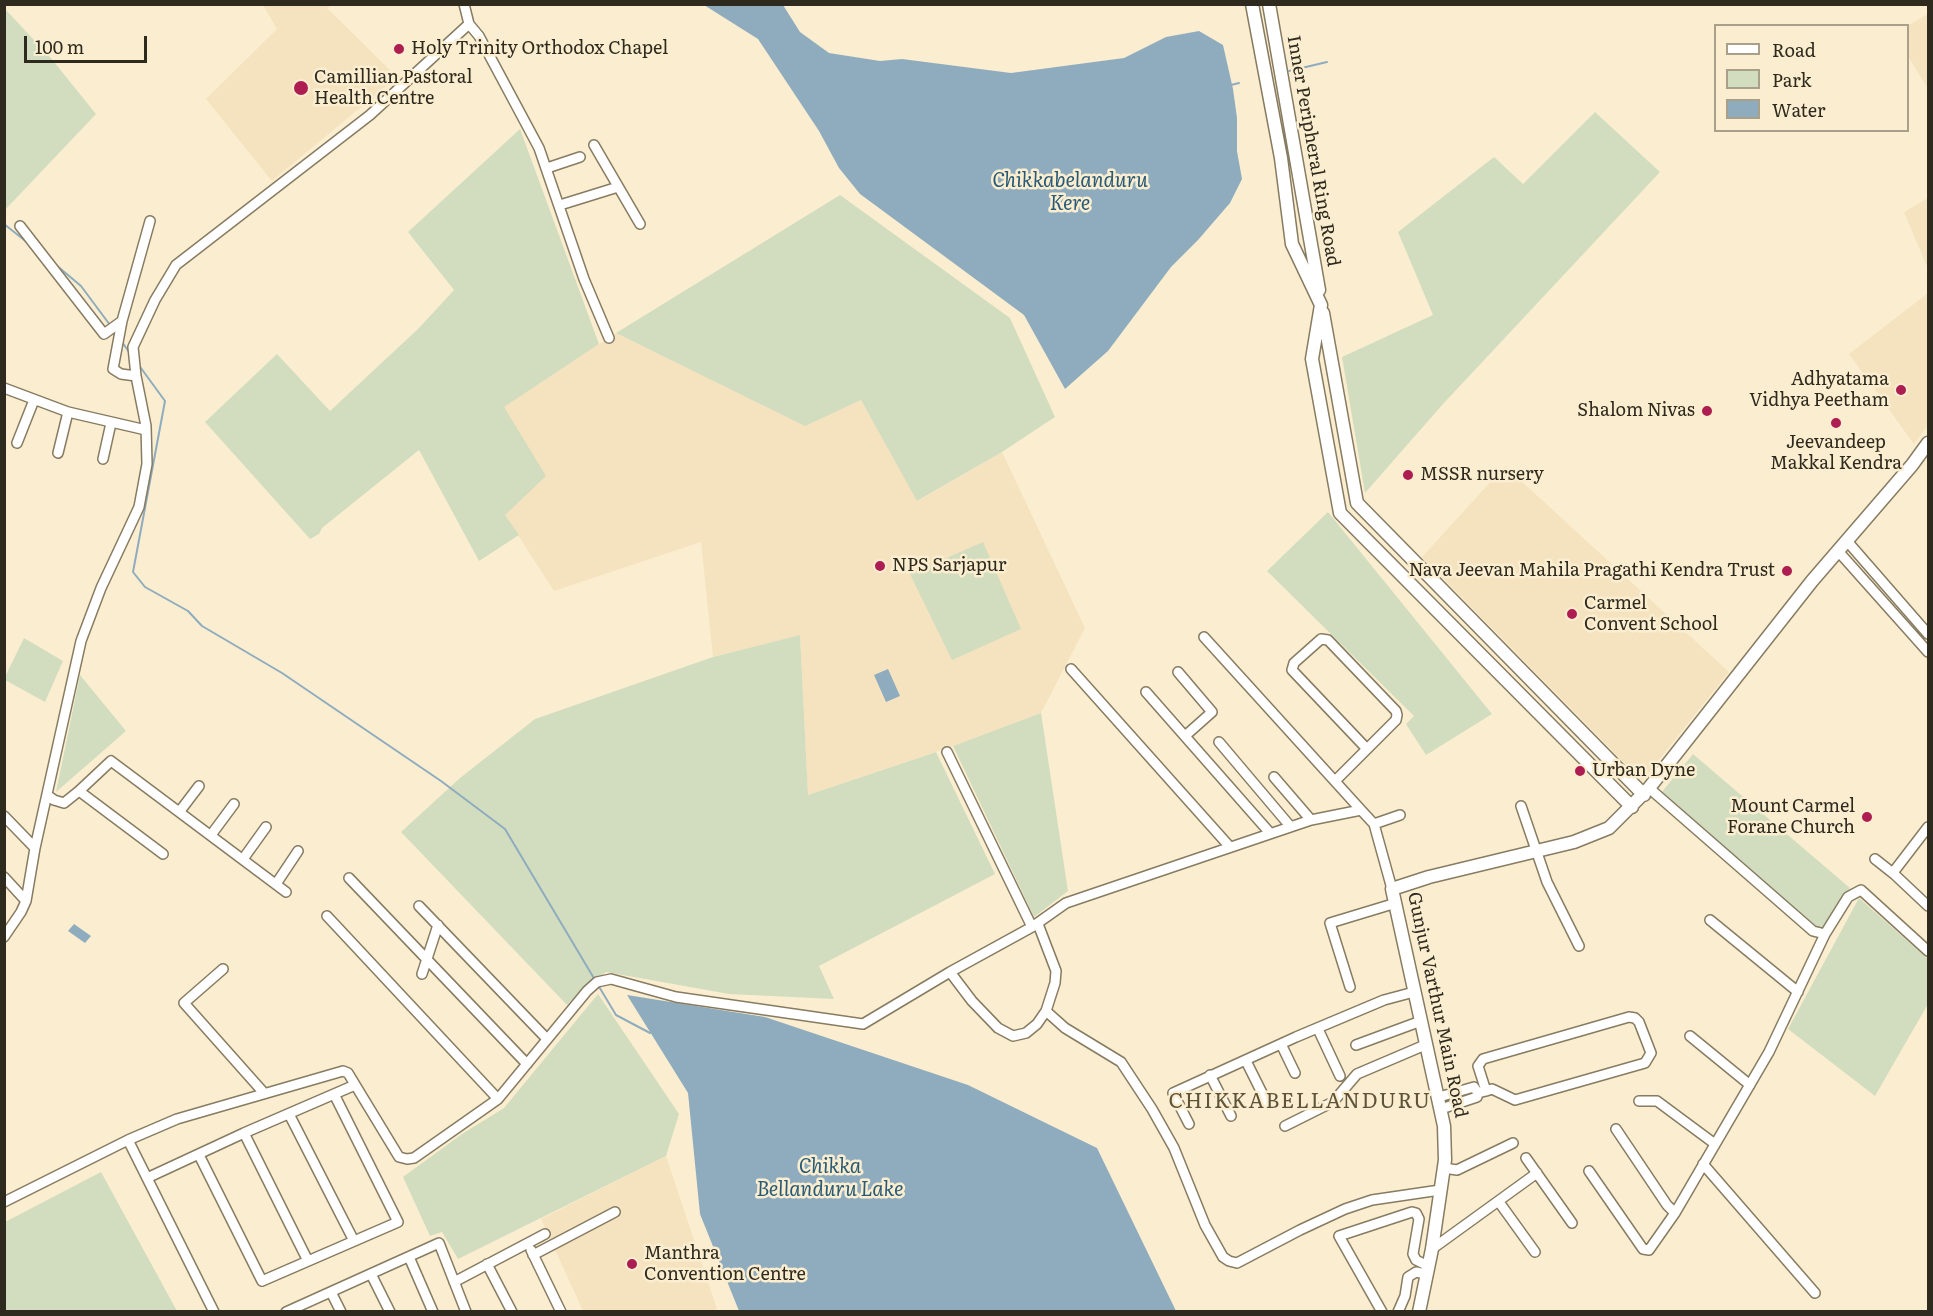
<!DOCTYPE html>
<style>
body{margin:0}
#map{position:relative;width:1933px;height:1316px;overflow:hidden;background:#fbeed0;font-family:Literata,serif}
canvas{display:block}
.frame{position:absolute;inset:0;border:6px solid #2f2a1e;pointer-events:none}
.legend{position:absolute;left:1714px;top:24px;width:195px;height:108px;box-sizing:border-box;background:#fbeed0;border:2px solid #a9a089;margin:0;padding:8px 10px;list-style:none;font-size:18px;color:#2f2a1e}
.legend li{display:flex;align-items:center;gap:12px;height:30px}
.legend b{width:30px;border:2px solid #a9a089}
.scale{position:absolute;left:24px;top:36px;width:123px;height:27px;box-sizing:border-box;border:3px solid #2f2a1e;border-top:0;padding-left:8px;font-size:18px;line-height:21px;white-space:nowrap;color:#2f2a1e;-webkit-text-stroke:4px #fbeed0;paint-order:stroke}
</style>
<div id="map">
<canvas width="1933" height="1316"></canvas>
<div class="frame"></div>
<ul class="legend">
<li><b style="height:8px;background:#fff"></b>Road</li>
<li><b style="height:16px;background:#d2ddc0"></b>Park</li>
<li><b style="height:16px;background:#8facbf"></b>Water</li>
</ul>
<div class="scale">100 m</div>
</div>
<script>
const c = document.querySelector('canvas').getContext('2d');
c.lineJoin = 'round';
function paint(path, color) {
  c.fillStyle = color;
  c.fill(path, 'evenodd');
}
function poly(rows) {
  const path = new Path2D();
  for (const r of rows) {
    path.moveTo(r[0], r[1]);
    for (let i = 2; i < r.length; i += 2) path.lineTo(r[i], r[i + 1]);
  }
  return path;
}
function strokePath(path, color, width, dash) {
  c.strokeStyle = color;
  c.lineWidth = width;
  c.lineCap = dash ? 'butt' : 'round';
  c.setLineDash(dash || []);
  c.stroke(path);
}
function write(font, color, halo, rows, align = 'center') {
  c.font = font + ' Literata,serif';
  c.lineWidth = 5;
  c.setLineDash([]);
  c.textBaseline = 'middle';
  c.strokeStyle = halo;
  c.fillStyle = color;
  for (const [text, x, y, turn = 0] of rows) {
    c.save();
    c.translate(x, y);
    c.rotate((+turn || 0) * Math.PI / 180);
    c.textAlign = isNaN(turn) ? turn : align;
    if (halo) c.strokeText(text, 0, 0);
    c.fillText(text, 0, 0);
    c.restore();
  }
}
paint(poly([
 [263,5,333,5,327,8,397,77,272,181,206,99,277,29],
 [1928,14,1928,89,1908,56,1907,26],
 [1928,198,1928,269,1904,212],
 [1928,293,1928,425,1914,444,1849,354],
 [616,333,805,425,861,400,918,501,1002,452,1085,628,1041,713,953,746,808,795,800,635,713,657,701,542,554,591,505,515,503,407],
 [1505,466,1729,672,1642,781,1422,557],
 [666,1156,717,1309,711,1312,583,1311,541,1219]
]), '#f4e3be');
paint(poly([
 [5,9,50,57,96,114,5,210],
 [1595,112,1660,172,1443,404,1365,493,1342,357,1433,315,1398,232,1494,157,1523,184],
 [520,129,599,344,504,407,546,476,505,515,519,535,479,561,419,450,322,528,319,534,310,539,205,422,277,354,330,411,419,328,454,290,408,232],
 [840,195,1010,318,1055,417,1002,452,917,501,861,400,805,426,616,333],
 [1328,512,1492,714,1426,755,1406,724,1414,716,1267,571],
 [983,542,1021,629,952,660,910,574],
 [800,635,808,795,936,752,995,874,819,966,834,999,729,994,606,972,577,994,567,1005,401,832,460,778,535,719,713,657],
 [24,638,63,661,45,702,5,680,5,677],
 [80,675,126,731,56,792],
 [1041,713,1068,891,1034,917,953,746],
 [1693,754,1850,888,1821,930,1661,793],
 [1859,898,1928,959,1928,1004,1875,1096,1788,1029],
 [598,994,679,1114,666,1156,458,1259,442,1232,430,1236,403,1177,462,1134,504,1108],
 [101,1172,177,1311,5,1311,5,1222]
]), '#d2ddc0');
paint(poly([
 [704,5,783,5,800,32,829,53,880,61,902,59,1011,73,1124,58,1166,37,1199,31,1223,45,1233,89,1237,118,1237,151,1242,179,1230,203,1198,240,1171,267,1108,351,1065,389,1024,315,860,194,839,168,819,131,758,39],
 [888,669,900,696,886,702,874,675],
 [74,924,91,936,85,943,68,931],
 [627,995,765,1017,968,1085,1097,1148,1176,1311,739,1311,700,1214,688,1093]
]), '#8facbf');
strokePath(poly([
 [1289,71,1327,62],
 [1231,85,1239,83],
 [4,224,28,243],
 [56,265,81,286,110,325],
 [122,342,129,352],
 [138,364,165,401,133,572,145,587,188,611,202,626,282,673,441,781,505,829,595,980],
 [598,985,616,1015,650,1033]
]), '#8facbf', 2);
const minor = poly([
 [464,4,469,24,479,36,539,148,584,279,609,338],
 [594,145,640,224],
 [547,168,580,157],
 [560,205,618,187],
 [20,226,104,334,122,321],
 [136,376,121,374,113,369,122,321,150,221],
 [4,388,68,412,146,430],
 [17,443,34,400],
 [58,453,68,412],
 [103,459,111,423],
 [1847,541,1928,634],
 [1838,551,1928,652],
 [1204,637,1361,810],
 [1071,669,1230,847],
 [1178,672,1212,712,1185,736],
 [1146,692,1270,833],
 [1219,742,1290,826],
 [947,752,1032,927],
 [1274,777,1311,820],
 [1335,781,1396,720,1397,715,1396,711,1328,640,1321,639,1294,663,1292,670,1367,749],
 [1649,788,1813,931,1825,934,1848,897,1861,890,1928,951],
 [79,791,111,761,286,892],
 [47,795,54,800,64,803,79,791,163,854],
 [1521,806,1547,882,1579,946],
 [180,811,199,786],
 [4,816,35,848],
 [1374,824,1400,815],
 [1928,827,1895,870,1894,874,1928,906],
 [211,835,234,804],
 [243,859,266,827],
 [1875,859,1894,874],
 [4,877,26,901],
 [349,878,527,1064],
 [276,884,298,851],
 [419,906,547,1039],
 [327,916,498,1099],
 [1710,920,1798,992],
 [4,937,21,912,26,901,35,848,81,641,101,588,139,507,147,464,146,426,136,376,133,347,155,300,176,265,370,115,469,24],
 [223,969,184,1003,264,1093],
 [950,972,972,1001,998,1028,1013,1036,1026,1033,1037,1024,1046,1011,1055,983,1056,971,1038,924],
 [422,974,438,925],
 [1350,987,1330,923,1396,903],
 [1046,1011,1065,1028,1121,1062,1152,1109,1174,1148,1205,1225,1223,1257,1229,1261,1237,1263,1300,1230,1345,1209,1372,1200,1440,1190],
 [1629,1017,1635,1018,1639,1022,1651,1053,1645,1063,1515,1100,1492,1089,1486,1091,1478,1066,1483,1059,1629,1017],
 [1318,1029,1340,1076],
 [1690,1036,1750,1085],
 [1281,1044,1295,1073],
 [1356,1045,1421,1021],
 [1246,1061,1266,1101],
 [1210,1075,1231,1116],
 [1439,1097,1474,1087,1478,1093],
 [1639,1101,1657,1101,1715,1144],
 [1441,1109,1477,1097,1478,1093,1486,1091],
 [289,1114,354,1241],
 [1189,1124,1173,1093,1296,1037,1384,1000,1414,992],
 [1285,1126,1333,1102,1357,1074,1425,1045],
 [1616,1129,1667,1205,1675,1213],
 [244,1133,308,1261],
 [128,1140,214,1312],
 [199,1155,262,1281,398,1222,334,1094],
 [1526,1158,1572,1223],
 [1703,1164,1815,1293],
 [1444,1168,1457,1170,1513,1143],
 [1589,1171,1643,1249,1649,1250,1675,1213,1769,1052,1825,934],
 [147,1178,244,1133,355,1085],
 [4,1202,128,1140,177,1119,343,1071,348,1073,399,1157,407,1159,414,1158,498,1099,587,991,597,982,611,979,676,997,863,1024,950,972,1032,927,1066,903,1311,820,1361,810,1374,824,1392,889],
 [1499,1202,1535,1252],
 [1432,1249,1537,1173],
 [531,1250,561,1312],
 [533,1255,615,1212],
 [409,1257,433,1312],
 [487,1264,512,1312],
 [371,1274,390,1312],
 [454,1282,545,1234],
 [331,1292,341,1312],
 [286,1312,439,1243,466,1312],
 [1382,1312,1339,1236,1412,1212,1416,1213,1419,1219,1413,1254,1416,1260,1428,1266],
 [1398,1312,1405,1296,1408,1277,1416,1272,1426,1274]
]);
const major = poly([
 [1252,4,1281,158,1292,244,1321,305,1312,359,1340,513,1632,807],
 [1269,4,1319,290],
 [1323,313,1357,503,1644,795],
 [1419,1312,1432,1249,1445,1160,1444,1126,1392,889,1429,877,1574,842,1609,828,1649,788,1812,581,1912,465,1928,443]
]);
strokePath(minor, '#877b61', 12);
strokePath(major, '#877b61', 15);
strokePath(minor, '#fff', 9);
strokePath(major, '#fff', 12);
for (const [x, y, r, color] of [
 [399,49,6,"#ae1d52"],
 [301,88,8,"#ae1d52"],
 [1901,390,6,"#ae1d52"],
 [1707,411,6,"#ae1d52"],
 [1836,423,6,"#ae1d52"],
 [1408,475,6,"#ae1d52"],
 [880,566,6,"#ae1d52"],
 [1787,571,6,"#ae1d52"],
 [1572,614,6,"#ae1d52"],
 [1580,771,6,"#ae1d52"],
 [1867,817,6,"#ae1d52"],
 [632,1264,6,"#ae1d52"]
]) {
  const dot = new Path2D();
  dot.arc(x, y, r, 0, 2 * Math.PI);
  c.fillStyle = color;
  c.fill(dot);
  strokePath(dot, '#fbeed0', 2);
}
write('18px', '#2f2a1e', '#fbeed0', [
 ["Holy Trinity Orthodox Chapel",411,49],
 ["Camillian Pastoral",314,78],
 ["Health Centre",314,99],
 ["Adhyatama",1889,380,"right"],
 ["Vidhya Peetham",1889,401,"right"],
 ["Shalom Nivas",1695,411,"right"],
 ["Jeevandeep",1836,443,"center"],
 ["Makkal Kendra",1836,464,"center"],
 ["MSSR nursery",1420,475],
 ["NPS Sarjapur",892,566],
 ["Nava Jeevan Mahila Pragathi Kendra Trust",1775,571,"right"],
 ["Carmel",1584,604],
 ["Convent School",1584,625],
 ["Urban Dyne",1592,771],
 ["Mount Carmel",1855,807,"right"],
 ["Forane Church",1855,828,"right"],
 ["Manthra",644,1254],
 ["Convention Centre",644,1275]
], 'left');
write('18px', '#2f2a1e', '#fbeed0', [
 ["Inner Peripheral Ring Road",1313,151,80],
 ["Gunjur Varthur Main Road",1437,1005,78]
]);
write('italic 20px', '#285a77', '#fbeed0', [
 ["Chikkabelanduru",1070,181],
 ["Kere",1070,204],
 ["Chikka",830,1167],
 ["Bellanduru Lake",830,1190]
]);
c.letterSpacing = '1.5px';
write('21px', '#5f543a', '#fbeed0', [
 ["CHIKKABELLANDURU",1300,1102]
]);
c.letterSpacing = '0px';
</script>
